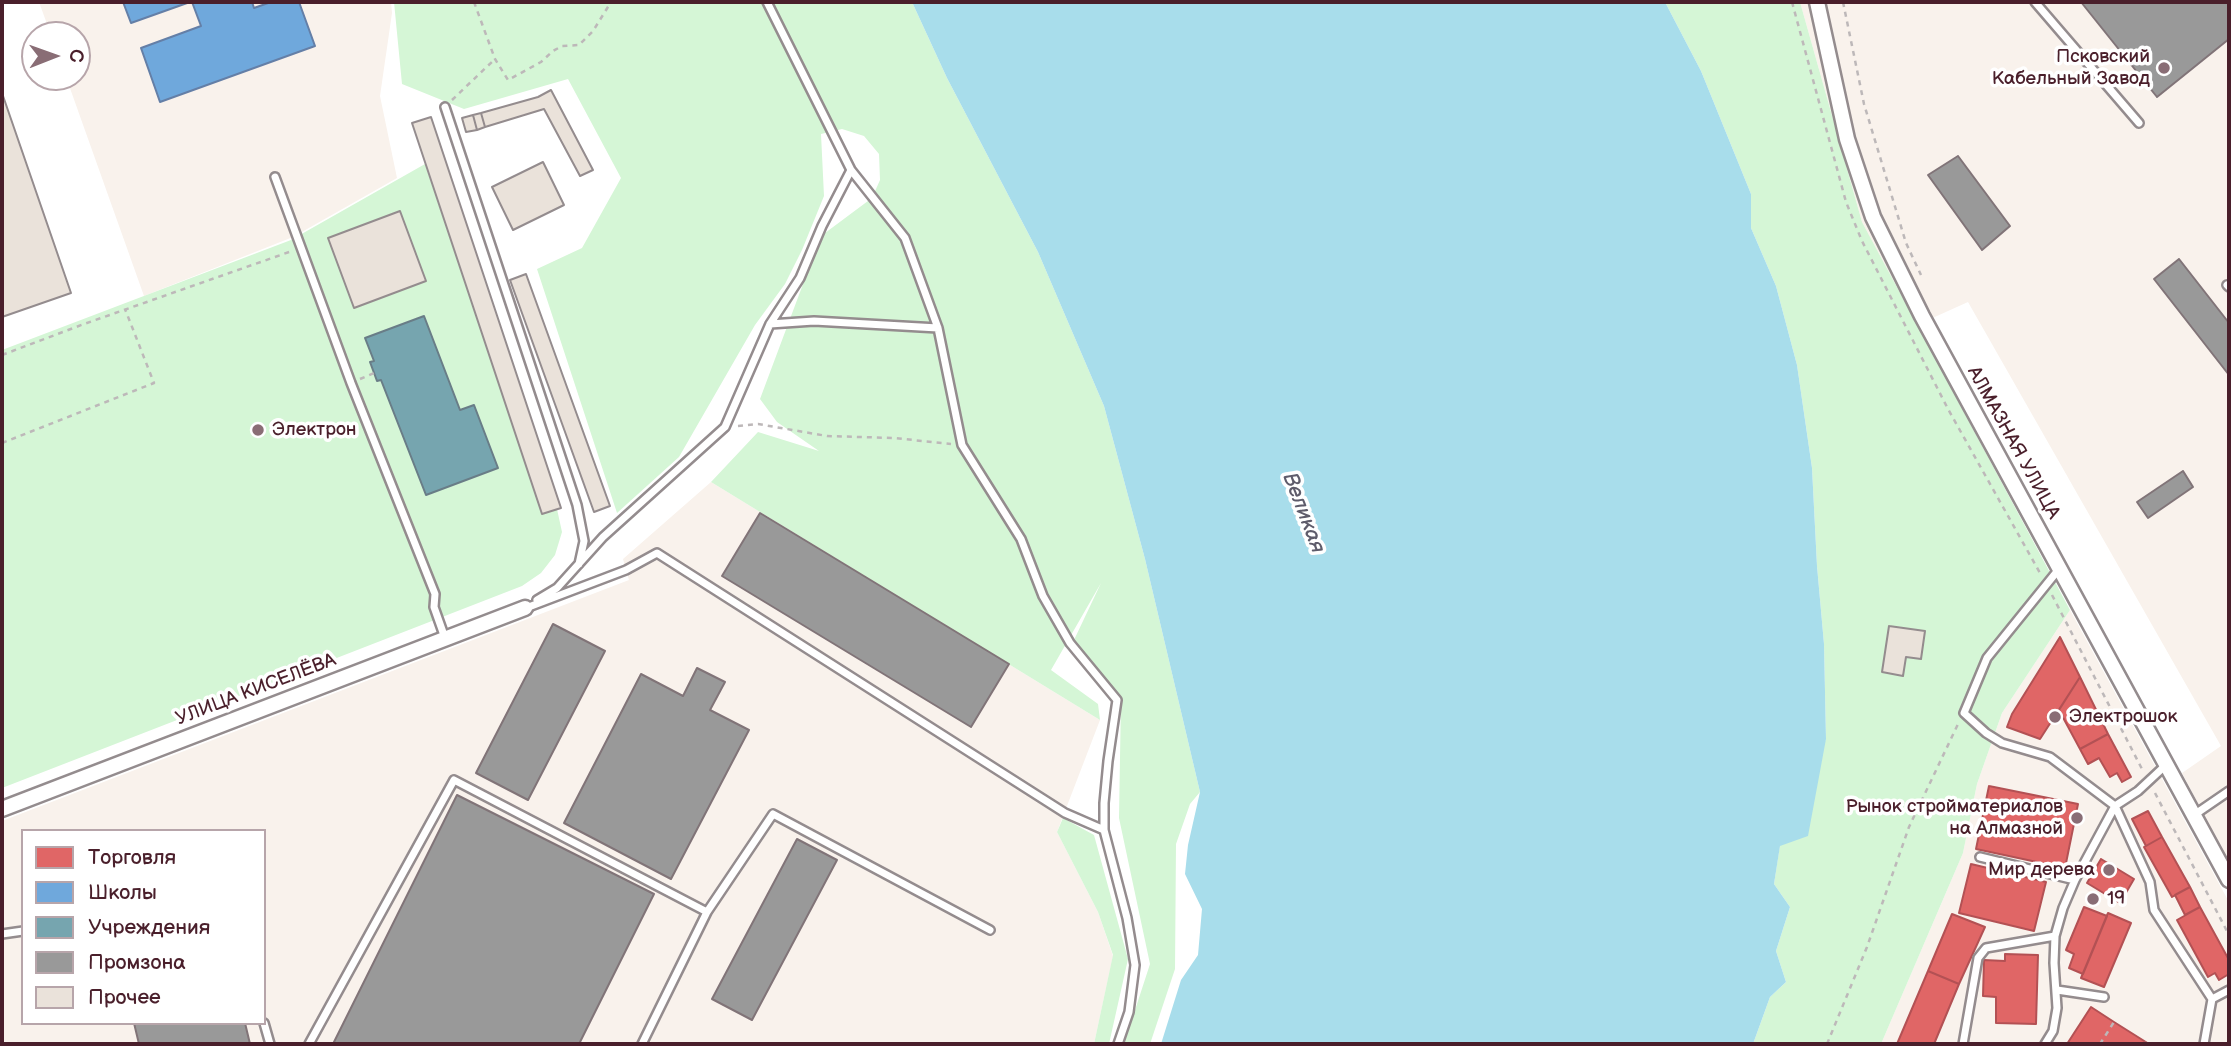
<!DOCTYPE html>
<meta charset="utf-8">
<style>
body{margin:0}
#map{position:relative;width:2231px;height:1046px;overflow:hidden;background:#fff;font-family:"Balsamiq Sans",sans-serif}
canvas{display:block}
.frame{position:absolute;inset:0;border:4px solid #4a1f2b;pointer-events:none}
.legend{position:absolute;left:21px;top:829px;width:245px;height:196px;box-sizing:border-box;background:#fff;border:2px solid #b7a5aa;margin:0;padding:9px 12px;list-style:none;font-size:21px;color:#4a1f2b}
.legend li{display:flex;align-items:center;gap:14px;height:35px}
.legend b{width:35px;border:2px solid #b7a5aa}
.north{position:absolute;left:21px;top:21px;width:70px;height:70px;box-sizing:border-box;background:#fff;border:2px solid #b7a5aa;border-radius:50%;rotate:89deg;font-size:19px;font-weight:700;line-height:28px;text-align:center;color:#4a1f2b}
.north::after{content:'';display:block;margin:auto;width:24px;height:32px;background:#896d75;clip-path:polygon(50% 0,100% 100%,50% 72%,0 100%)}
</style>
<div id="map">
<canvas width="2231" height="1046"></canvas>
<div class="frame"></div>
<ul class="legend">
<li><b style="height:19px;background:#e06666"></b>Торговля</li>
<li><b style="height:19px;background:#6fa8dc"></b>Школы</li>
<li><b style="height:19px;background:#76a5af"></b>Учреждения</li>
<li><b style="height:19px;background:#999"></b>Промзона</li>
<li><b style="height:19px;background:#eae2da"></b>Прочее</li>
</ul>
<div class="north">С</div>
</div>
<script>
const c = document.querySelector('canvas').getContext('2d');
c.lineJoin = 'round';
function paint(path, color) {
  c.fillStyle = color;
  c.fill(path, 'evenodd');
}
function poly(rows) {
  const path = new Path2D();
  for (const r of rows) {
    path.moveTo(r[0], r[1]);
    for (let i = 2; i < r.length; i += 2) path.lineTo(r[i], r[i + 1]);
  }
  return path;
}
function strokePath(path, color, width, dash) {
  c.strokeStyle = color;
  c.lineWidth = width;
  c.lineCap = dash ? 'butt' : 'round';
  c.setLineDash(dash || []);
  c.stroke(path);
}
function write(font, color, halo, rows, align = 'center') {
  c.font = font + ' "Balsamiq Sans",sans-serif';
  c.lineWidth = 7;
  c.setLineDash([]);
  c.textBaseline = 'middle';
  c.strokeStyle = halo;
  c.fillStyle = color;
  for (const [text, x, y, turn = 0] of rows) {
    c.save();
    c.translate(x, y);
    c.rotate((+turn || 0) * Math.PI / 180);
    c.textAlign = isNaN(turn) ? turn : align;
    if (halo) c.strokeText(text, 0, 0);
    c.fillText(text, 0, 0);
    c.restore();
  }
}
paint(poly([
 [39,2,391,2,392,13,380,96,397,178,293,237,144,296,66,77,77,77,77,35,51,35],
 [1800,2,2229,2,2229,863,2182,773,2221,746,1968,302,1917,325,1862,222],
 [711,482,1100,720,1057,832,1098,912,1113,956,1094,1044,2,1044,2,821,629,580,623,559],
 [23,831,264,831,264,1023,23,1023],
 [2070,610,2229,902,2229,1044,1881,1044,1963,853,1977,784,2002,713]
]), '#f9f2ec');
paint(poly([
 [394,2,912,2,947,78,1038,252,1104,406,1145,559,1200,792,1190,804,1176,844,1175,969,1150,1044,1124,1044,1150,964,1119,818,1121,698,1074,640,1101,583,1051,670,1098,704,1100,720,711,482,758,432,819,451,777,422,760,399,821,236,872,198,880,180,879,154,864,136,842,129,821,134,824,196,802,250,785,284,755,325,679,457,617,513,537,269,582,248,621,178,568,79,464,109,402,84],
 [1665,2,1800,2,1862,222,2070,610,2002,713,1977,784,1963,853,1881,1044,1753,1044,1770,997,1786,982,1776,951,1790,907,1774,884,1780,845,1826,739,1824,644,1817,566,1812,468,1797,365,1776,286,1751,228,1751,194,1701,71],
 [425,164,542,514,557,509,562,532,555,555,541,573,522,586,2,788,2,350,291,240],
 [1063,818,1094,835,1128,959,1109,1044,1094,1044,1113,955,1098,912,1057,832]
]), '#d5f6d6');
paint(poly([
 [912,2,1665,2,1701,71,1751,194,1751,228,1776,286,1797,365,1812,468,1817,566,1824,644,1826,739,1808,836,1780,846,1774,884,1790,907,1776,951,1786,982,1770,997,1753,1044,1161,1044,1181,980,1198,955,1202,909,1185,874,1188,845,1200,792,1145,559,1104,406,1038,252,947,78]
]), '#a8ddeb');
const shops = poly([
 [2060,637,2080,677,2040,739,2007,727,2012,714,2060,637],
 [2080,677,2108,734,2080,749,2059,710,2080,677],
 [2108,734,2131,777,2122,782,2117,773,2110,777,2099,758,2088,764,2080,749,2108,734],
 [1989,786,2078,804,2065,868,1976,849,1989,786],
 [2148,811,2162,837,2146,846,2132,819,2148,811],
 [2162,837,2190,887,2172,897,2144,847,2162,837],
 [2101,859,2134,879,2120,903,2087,883,2101,859],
 [1971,864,2046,882,2034,931,1959,913,1971,864],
 [2190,887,2200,907,2185,915,2175,895,2190,887],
 [2084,907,2107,916,2083,974,2069,968,2074,954,2066,950,2084,907],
 [2200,907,2229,960,2229,974,2219,980,2215,973,2208,977,2177,920,2200,907],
 [2108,913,2131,923,2104,987,2081,978,2108,913],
 [1952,914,1985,927,1959,984,1928,971,1952,914],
 [2005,954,2038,955,2036,1024,1996,1023,1996,997,1983,996,1984,960,2005,961,2005,954],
 [1928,971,1959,984,1934,1044,1897,1044,1928,971],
 [2091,1007,2114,1022,2149,1044,2067,1044,2091,1007]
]);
paint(shops, '#e06666');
strokePath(shops, '#b35154', 2);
const schools = poly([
 [123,2,190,2,131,23,123,2],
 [192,2,252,2,254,8,271,2,299,2,315,46,160,102,141,48,201,26,192,2]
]);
paint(schools, '#6fa8dc');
strokePath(schools, '#647fa7', 2);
const public = poly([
 [424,316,460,410,474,405,498,468,426,495,381,380,377,381,370,362,374,361,365,338,424,316]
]);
paint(public, '#76a5af');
strokePath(public, '#697d87', 2);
const industry = poly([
 [2081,2,2229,2,2229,39,2157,97,2081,2],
 [1958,156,2010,226,1982,250,1928,175,1958,156],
 [2179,259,2229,323,2229,375,2154,279,2179,259],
 [2183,471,2193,487,2148,518,2137,502,2183,471],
 [760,513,1009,664,971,727,722,576,760,513],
 [553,624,605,651,528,800,476,773,553,624],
 [697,668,725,682,710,710,749,730,671,879,564,823,641,674,683,696,697,668],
 [457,795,654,894,579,1044,333,1044,457,795],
 [797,839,837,860,752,1020,712,999,797,839],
 [134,1023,245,1023,250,1044,139,1044,134,1023]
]);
paint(industry, '#999');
strokePath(industry, '#817478', 2);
const building = poly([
 [551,90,593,170,580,176,544,109,485,127,481,113,538,97,551,90],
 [2,93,71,293,2,317,2,93],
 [481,113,485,127,477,130,473,115,481,113],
 [473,115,477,130,466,132,462,118,473,115],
 [431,117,561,508,542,514,412,123,431,117],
 [543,162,564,205,513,230,492,187,543,162],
 [400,211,426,281,354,308,328,238,400,211],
 [526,274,610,506,594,512,510,280,526,274],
 [1889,626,1925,631,1921,659,1906,657,1903,676,1882,672,1889,626]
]);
paint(building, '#eae2da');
strokePath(building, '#948c8e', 2);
const lane = poly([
 [767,2,851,170,905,238,938,328,962,445,1021,539,1043,596,1070,643,1117,700,1108,761,1104,803,1104,830,1127,918,1135,965,1129,1012,1118,1044],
 [2035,2,2139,123],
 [445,107,577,505,584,541,579,564],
 [275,177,351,383,435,594,434,607,445,638],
 [2227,285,2229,287],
 [770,324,814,321,938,328],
 [2059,569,1987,658,1964,713,1986,733,2002,743,2050,757,2115,806,2150,882,2154,910,2212,999,2204,1044],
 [537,600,557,588,603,537,725,427,770,324,800,278,822,226,851,170],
 [526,608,626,570,657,553,1065,813,1104,830],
 [2194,815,2229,791],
 [1980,857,2075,880],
 [707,912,773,814,990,930],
 [2,934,23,931],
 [2057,990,2104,997],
 [2212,999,2229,990],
 [264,1023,270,1044],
 [309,1044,454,780,707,912,642,1044],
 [1963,1044,1978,958,1986,948,2055,936],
 [2045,1044,2053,1031,2057,1008,2054,963,2055,936,2063,908,2075,880,2115,806,2138,791,2167,764]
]);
const street = poly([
 [1817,2,1847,139,1873,217,1922,316,2229,880],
 [2,809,525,608]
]);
strokePath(lane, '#948c8e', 12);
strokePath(street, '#948c8e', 19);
strokePath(poly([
 [474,2,495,59,508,80,541,62,553,51,562,46,579,45,593,31,611,2],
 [1792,2,1846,202,1862,241,1948,409,2040,573],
 [1843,2,1864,104,1906,243,1921,275],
 [452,100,495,59],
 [2,355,84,324,292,251],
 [360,379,374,373],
 [738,426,758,424,827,436,894,438,951,444],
 [2,443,154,383,125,309],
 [2052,595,2142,769],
 [2155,793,2229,935],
 [1827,1044,1867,947,1909,827,1959,722],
 [2100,1044,2114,1022],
 [2145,1044,2146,1042]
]), '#bdb8b9', 2.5, [5, 5]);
strokePath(lane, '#fff', 7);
strokePath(street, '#fff', 14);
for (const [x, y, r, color] of [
 [2164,68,7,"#896d75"],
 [258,430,7,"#896d75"],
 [2055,717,7,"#896d75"],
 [2077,818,7,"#896d75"],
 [2109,870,7,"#896d75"],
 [2093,899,7,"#896d75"]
]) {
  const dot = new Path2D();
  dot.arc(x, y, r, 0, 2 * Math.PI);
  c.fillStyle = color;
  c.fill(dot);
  strokePath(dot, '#fff', 2.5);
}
write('19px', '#4a1f2b', '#fff', [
 ["Псковский",2150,57],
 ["Кабельный Завод",2150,79],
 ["Электрон",272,430,"left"],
 ["Электрошок",2069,717,"left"],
 ["Рынок стройматериалов",2063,807],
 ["на Алмазной",2063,829],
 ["Мир дерева",2095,870],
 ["19",2107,899,"left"]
], 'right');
write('19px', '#4a1f2b', '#fff', [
 ["АЛМАЗНАЯ УЛИЦА",2013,443,61],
 ["УЛИЦА КИСЕЛЁВА",256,690,-21]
]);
write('italic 21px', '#5e5c6b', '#fff', [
 ["Великая",1303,513,69]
]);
</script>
